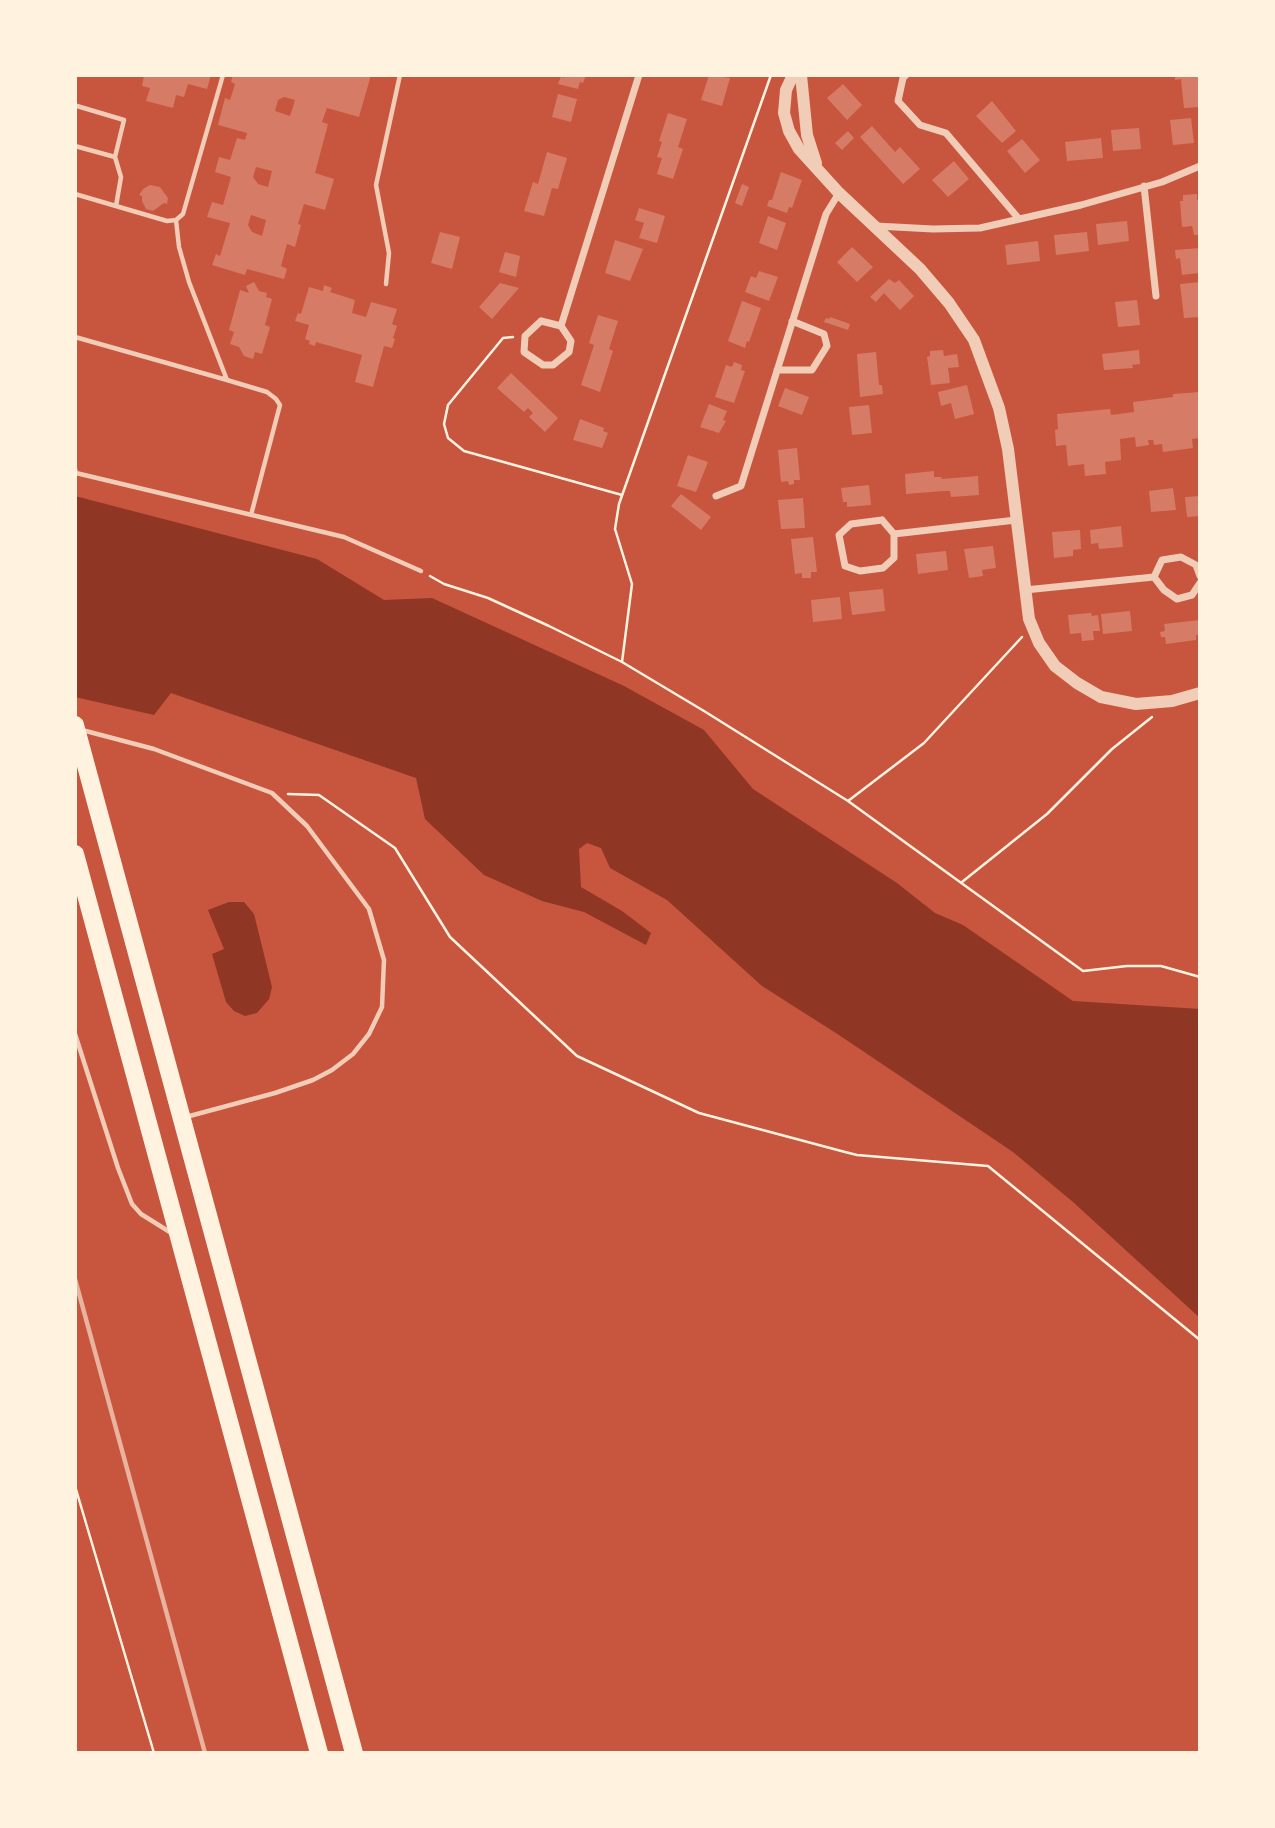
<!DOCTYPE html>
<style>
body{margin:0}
#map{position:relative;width:1275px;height:1828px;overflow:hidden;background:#c8553d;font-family:"Zilla Slab",serif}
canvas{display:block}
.frame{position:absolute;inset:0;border:77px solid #fff3e0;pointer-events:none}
</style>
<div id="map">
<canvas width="1275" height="1828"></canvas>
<div class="frame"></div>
</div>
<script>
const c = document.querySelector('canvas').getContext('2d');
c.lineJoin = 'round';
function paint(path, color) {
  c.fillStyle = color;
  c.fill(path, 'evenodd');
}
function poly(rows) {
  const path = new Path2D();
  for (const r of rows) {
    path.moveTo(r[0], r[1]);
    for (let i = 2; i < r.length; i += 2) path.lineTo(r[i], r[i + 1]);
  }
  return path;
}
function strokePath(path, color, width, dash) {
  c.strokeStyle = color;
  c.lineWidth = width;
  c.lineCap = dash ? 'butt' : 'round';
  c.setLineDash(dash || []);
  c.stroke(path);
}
paint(poly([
 [75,496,317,559,384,600,432,598,624,686,704,730,753,789,897,883,935,913,963,925,1073,1001,1200,1009,1200,1318,1073,1202,1013,1152,839,1035,762,986,667,900,610,868,601,848,587,843,579,849,581,887,622,911,651,933,646,945,584,912,542,901,484,875,425,819,416,778,171,693,154,715,75,697],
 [229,902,244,902,254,914,272,987,269,999,257,1013,245,1016,234,1011,226,1002,212,954,224,949,208,910]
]), '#8f3625');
paint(poly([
 [144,75,211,75,207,89,188,84,184,97,176,95,173,108,146,101,150,88,142,86],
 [233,75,371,75,359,117,327,108,322,122,328,124,315,173,334,179,325,210,304,204,298,224,301,225,295,247,287,244,281,266,287,269,284,279,247,269,245,275,212,265,216,254,220,256,230,223,207,217,212,202,223,205,231,177,215,172,219,157,230,160,237,138,245,140,247,133,218,125,225,98,230,100,235,84,231,82],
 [284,97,295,100,290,116,275,111,278,100],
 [256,167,272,171,268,187,258,184,253,177],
 [251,215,266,220,262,236,252,232,248,225],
 [565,75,586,75,583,83,580,82,578,89,558,84,561,76,564,78],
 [709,75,730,78,722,106,701,100],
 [1175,75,1200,77,1200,107,1184,108,1181,79,1175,80],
 [843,84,862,105,847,120,827,98],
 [558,94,577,99,571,122,552,117],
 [992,101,1016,131,1002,143,976,116],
 [668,113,687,119,678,147,683,149,673,179,657,174,662,158,657,157,662,142,659,141],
 [1191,118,1194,143,1173,145,1170,120],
 [872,126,895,152,900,147,920,169,903,184,860,137],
 [1139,128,1141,149,1113,151,1111,130],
 [848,131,854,138,842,150,835,143],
 [1101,138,1103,158,1067,161,1065,142],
 [1022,139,1040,160,1025,173,1007,151],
 [547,152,567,158,558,189,552,188,544,216,524,211,533,182,538,184],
 [954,161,969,179,948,197,932,180],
 [781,172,802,180,792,208,789,207,787,213,767,206,769,200,772,200],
 [742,184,749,187,742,206,735,203],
 [150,185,160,187,168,198,167,204,164,203,153,211,146,209,142,201,142,196,139,195,143,189],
 [1197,194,1197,200,1200,199,1200,235,1194,235,1192,226,1182,227,1180,201,1183,201,1183,195],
 [639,208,665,216,657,243,639,238,644,223,635,220],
 [768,216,786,223,777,250,759,243],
 [1127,221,1129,241,1098,245,1096,224],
 [440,232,460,237,452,269,431,263],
 [1087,232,1089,251,1056,255,1054,235],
 [615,240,643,249,630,281,605,273],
 [1038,241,1040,261,1007,265,1005,245],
 [852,247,873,267,857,282,837,262],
 [1200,248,1200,273,1182,275,1180,258,1176,259,1175,250],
 [505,252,520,256,516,277,499,272],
 [759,271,778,277,769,301,745,292,751,276,756,278],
 [889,279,895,283,899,280,914,296,900,310,884,293,876,302,870,297],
 [254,282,259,291,267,293,266,297,272,299,265,325,270,327,262,354,255,352,253,359,244,356,239,347,230,344,234,332,229,330,240,290,249,293,246,286],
 [1200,282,1200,317,1184,318,1180,284],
 [500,283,519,288,492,319,479,307],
 [324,285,332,288,330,292,355,300,352,313,366,317,371,302,397,309,392,324,397,326,393,338,395,339,392,348,384,346,373,387,355,382,362,355,316,342,315,346,309,344,310,341,305,339,309,325,295,321,298,313,301,314,309,287,323,291],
 [1137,300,1140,325,1118,327,1115,302],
 [742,301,761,308,749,342,747,341,745,348,728,341],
 [598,315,618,321,609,349,613,351,600,392,581,385,594,345,589,343],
 [830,317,850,324,848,330,824,322,826,318,829,319],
 [943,350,944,356,957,354,959,367,948,368,950,383,931,385,927,357,930,356,930,351],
 [1139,350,1140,364,1132,365,1133,368,1104,370,1102,354],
 [876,352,879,385,882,385,883,394,860,397,857,354],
 [734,362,742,365,741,370,745,371,734,403,715,397,726,365,732,367],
 [511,373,558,418,545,432,529,417,533,413,528,408,524,412,497,388],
 [967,385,974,414,955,419,951,403,941,406,938,392],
 [785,388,809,397,802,415,778,406],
 [1200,392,1200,438,1192,439,1193,448,1163,452,1162,444,1154,445,1153,440,1148,440,1149,445,1136,447,1135,437,1120,439,1121,460,1105,462,1106,474,1085,476,1084,464,1068,466,1066,445,1056,446,1055,430,1058,429,1057,414,1110,409,1111,415,1134,412,1133,402,1173,397,1173,394],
 [709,404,727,411,723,420,726,421,719,433,700,427],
 [869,405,872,433,852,435,849,407],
 [580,419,604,428,603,431,608,433,602,448,573,440],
 [797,448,800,480,794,480,794,484,789,485,788,481,781,482,778,450],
 [688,455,708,462,696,492,677,486],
 [934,471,934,477,941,477,942,479,978,476,979,495,951,497,950,491,943,491,906,494,905,474],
 [869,485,871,505,847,507,847,502,843,502,841,488],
 [1173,488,1176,510,1151,512,1149,491],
 [681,494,711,517,701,530,671,506],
 [1200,496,1200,516,1187,517,1185,497],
 [803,498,805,528,781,529,778,500],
 [1121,526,1123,547,1099,549,1098,543,1091,544,1090,530],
 [1080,530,1081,549,1073,550,1073,556,1054,558,1052,532],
 [813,537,817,572,811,572,811,578,802,578,802,573,795,574,791,539],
 [993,546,996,568,982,570,983,576,969,578,964,549],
 [946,551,948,570,918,574,916,554],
 [883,589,885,611,852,615,849,592],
 [840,597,842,619,813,622,811,600],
 [1130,611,1132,631,1103,634,1101,614],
 [1091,613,1092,616,1098,615,1100,631,1093,631,1094,640,1082,641,1081,633,1070,634,1068,615],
 [1200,620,1200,635,1196,635,1196,640,1166,644,1165,637,1161,637,1160,632,1165,631,1164,624]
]), '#d67c66');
strokePath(poly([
 [513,337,503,338,448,405,444,424,448,438,464,451,622,495],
 [430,576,444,584,488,598,549,626,622,662,704,711,848,801,1083,971,1127,966,1161,966,1200,977],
 [622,662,632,584,615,529,619,504,771,75],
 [288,794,319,795,395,848,450,937,577,1056,699,1113,845,1152,857,1155,988,1166,1200,1340],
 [848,801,924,743,1022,637],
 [962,882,1047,814,1112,749,1152,717],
 [75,1486,154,1753]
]), '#fff3e0', 2.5);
strokePath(poly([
 [77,106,124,120,115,157,121,177,116,206],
 [75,146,115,157],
 [75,194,167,221,176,220,183,214,223,75],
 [386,284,389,253,376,185,400,75],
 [75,337,227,380,189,282,179,247,176,220],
 [227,380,267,392,276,399,280,405,251,515],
 [75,469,76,473,344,537,421,571],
 [82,730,154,749,272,793,307,826,369,909,384,960,382,1007,369,1034,353,1054,332,1070,313,1080,275,1093,186,1117],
 [75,1034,118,1168,132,1204,141,1214,173,1234]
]), '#f1ccb7', 4.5);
strokePath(poly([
 [906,75,903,78,898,101,920,125,946,133,1019,219],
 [1144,186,1156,296],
 [876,226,933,229,980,228,1081,205,1162,182,1200,166],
 [541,321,561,326,571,341,569,352,553,365,543,365,524,352,525,336,541,321],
 [561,326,639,75],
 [777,370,812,370,827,346,824,334,792,321],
 [716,496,741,486,826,214,839,193],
 [882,520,894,534,894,558,883,568,860,571,845,566,839,535,851,524,882,520],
 [894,534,1016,520],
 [1154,577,1162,560,1181,557,1196,565,1200,576],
 [1154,577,1164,590,1177,599,1192,595,1200,583],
 [1025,590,1154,577]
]), '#f1ccb7', 7);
strokePath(poly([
 [793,75,786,90,784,113,789,131,799,149,839,193,920,269,949,303,974,340,999,408,1008,449,1029,619,1039,643,1055,666,1077,683,1101,697,1136,704,1172,701,1200,693],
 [801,75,807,135,816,163]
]), '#f1ccb7', 12);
strokePath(poly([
 [75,725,354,1753],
 [75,854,319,1753]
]), '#fff3e0', 18);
strokePath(poly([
 [75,1279,205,1753]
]), '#e9b49f', 4.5);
</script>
